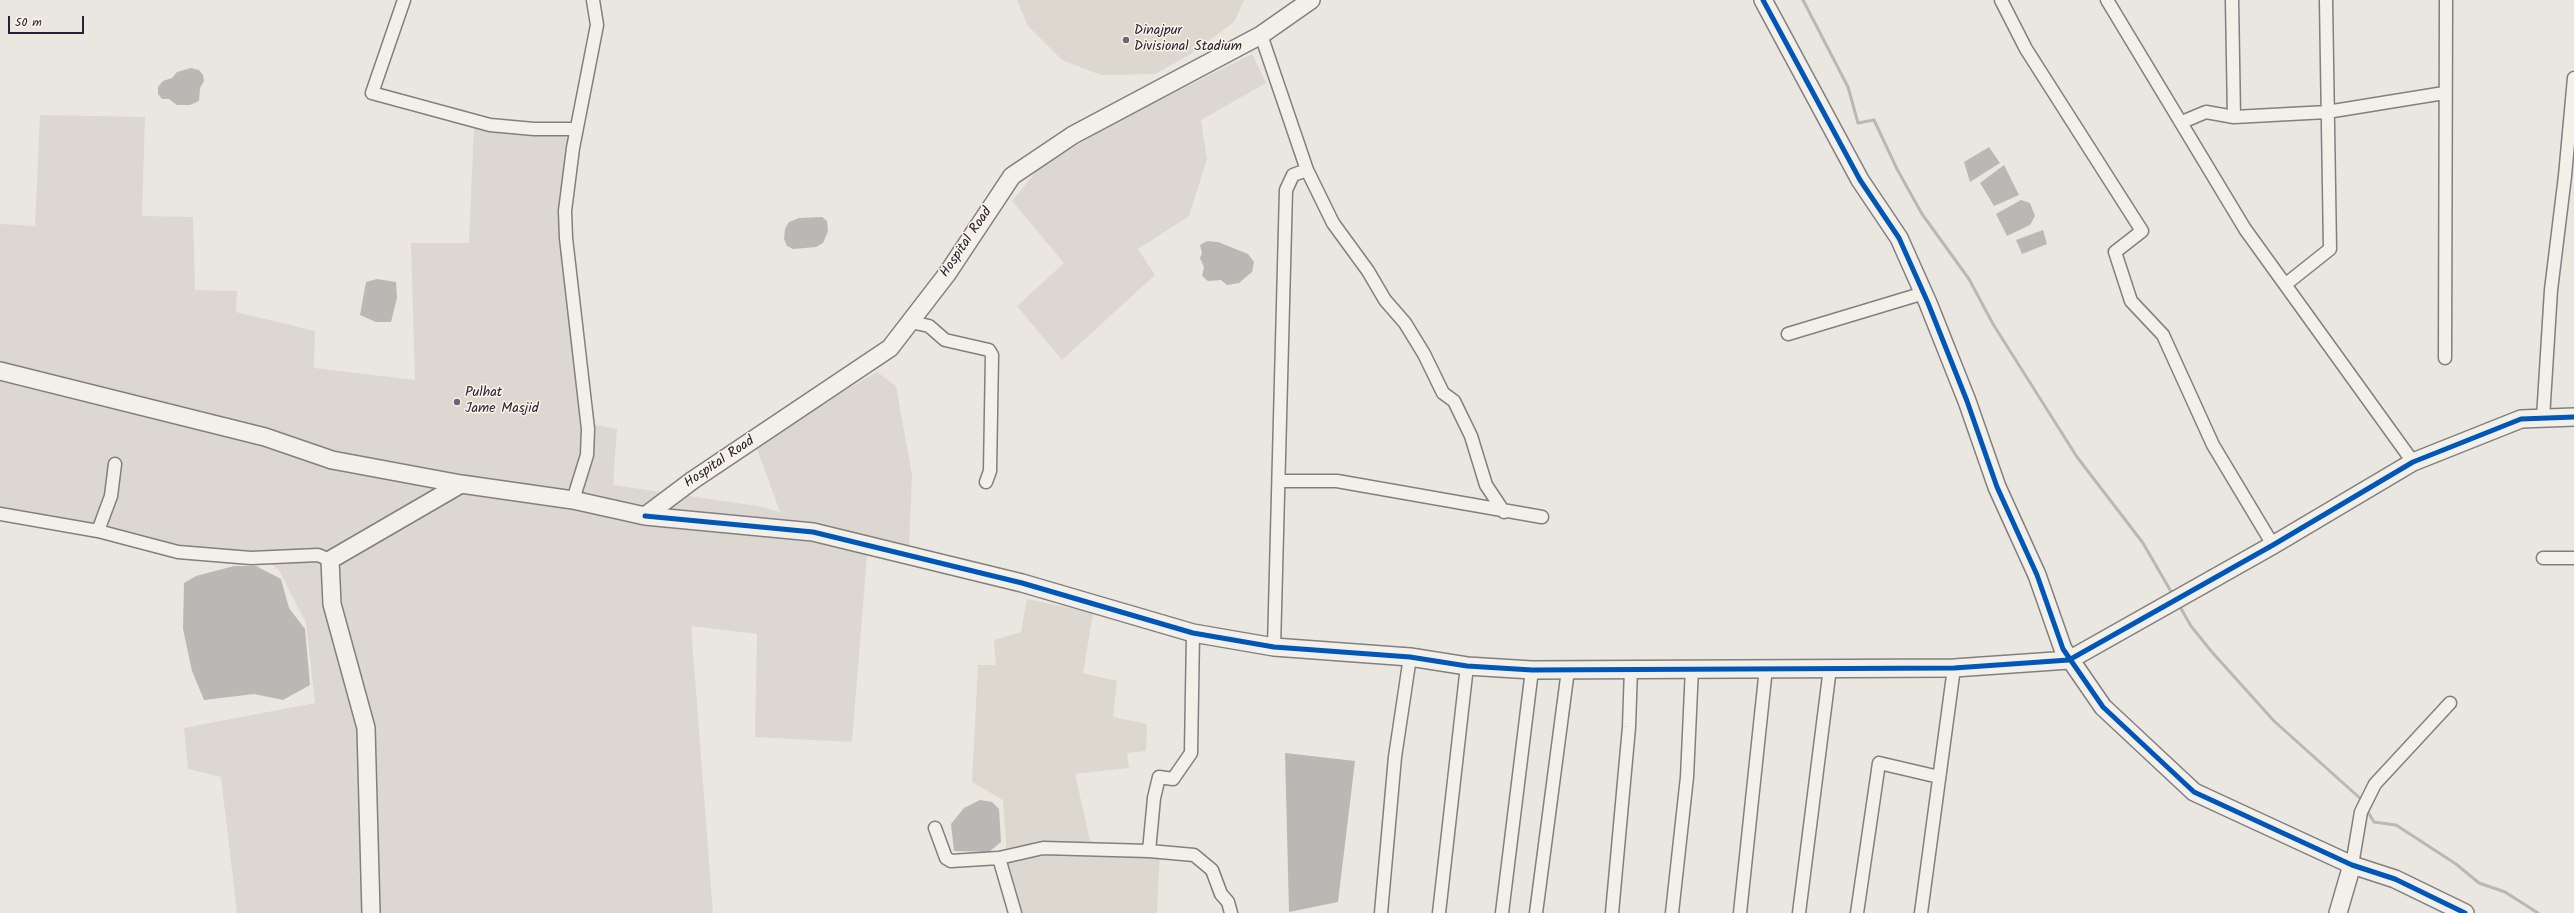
<!DOCTYPE html>
<style>
body{margin:0}
#map{position:relative;width:2574px;height:913px;overflow:hidden;background:#eae7e0;font-family:Kalam,sans-serif}
canvas{display:block}
.scale{position:absolute;left:8px;top:16px;width:76px;height:18px;box-sizing:border-box;border:2px solid #22223b;border-top:0;padding-left:5px;font-size:12px;line-height:14px;white-space:nowrap;color:#22223b;-webkit-text-stroke:3px #fcf5e5;paint-order:stroke}
</style>
<div id="map">
<canvas width="2574" height="913"></canvas>
<div class="scale">50 m</div>
</div>
<script>
const c = document.querySelector('canvas').getContext('2d');
c.lineJoin = 'round';
function paint(path, color) {
  c.fillStyle = color;
  c.fill(path, 'evenodd');
}
function poly(rows) {
  const path = new Path2D();
  for (const r of rows) {
    path.moveTo(r[0], r[1]);
    for (let i = 2; i < r.length; i += 2) path.lineTo(r[i], r[i + 1]);
  }
  return path;
}
function strokePath(path, color, width, dash) {
  c.strokeStyle = color;
  c.lineWidth = width;
  c.lineCap = dash ? 'butt' : 'round';
  c.setLineDash(dash || []);
  c.stroke(path);
}
function write(font, color, halo, rows, align = 'center') {
  c.font = font + ' Kalam,sans-serif';
  c.lineWidth = 3;
  c.setLineDash([]);
  c.textBaseline = 'middle';
  c.strokeStyle = halo;
  c.fillStyle = color;
  for (const [text, x, y, turn = 0] of rows) {
    c.save();
    c.translate(x, y);
    c.rotate((+turn || 0) * Math.PI / 180);
    c.textAlign = isNaN(turn) ? turn : align;
    if (halo) c.strokeText(text, 0, 0);
    c.fillText(text, 0, 0);
    c.restore();
  }
}
paint(poly([
 [1252,54,1266,83,1201,120,1207,159,1189,216,1138,249,1155,275,1062,360,1017,306,1064,263,1012,201,1039,168,1119,120],
 [40,115,145,117,142,216,193,217,195,290,237,291,236,312,315,331,314,368,415,380,411,243,469,243,474,125,570,137,561,213,582,422,617,429,613,485,758,506,780,512,757,449,797,418,877,372,896,386,912,475,909,550,868,543,852,742,755,737,757,634,691,626,713,913,237,913,221,777,188,769,184,728,315,703,306,623,279,570,270,563,174,547,0,510,0,224,35,226]
]), '#dcd7d1');
paint(poly([
 [1017,0,1244,0,1234,22,1191,54,1155,74,1101,75,1062,60,1028,26],
 [1027,599,1093,613,1083,673,1117,681,1113,717,1147,724,1146,751,1127,753,1129,768,1075,774,1090,841,1160,849,1157,913,1011,913,1003,800,972,782,978,665,996,665,994,640,1021,632]
]), '#dcd8d0');
paint(poly([
 [191,68,199,70,203,75,204,81,200,88,199,101,190,105,177,105,169,99,162,99,158,94,158,87,163,81,172,78,177,72],
 [1989,147,2000,163,1970,182,1964,162],
 [2004,165,2019,195,1994,206,1980,183],
 [2021,200,2030,203,2035,216,2030,225,2007,236,1996,214],
 [822,217,827,221,828,231,823,243,816,247,793,249,787,246,784,239,785,229,789,222,799,218],
 [2043,230,2047,244,2022,254,2016,240],
 [1207,241,1218,242,1248,254,1254,262,1252,272,1239,283,1227,285,1221,280,1208,281,1202,276,1204,267,1200,258,1202,253,1200,245],
 [377,279,396,282,397,298,391,322,376,322,360,315,366,282],
 [234,566,256,566,281,579,289,608,305,629,310,685,283,700,254,694,204,700,192,671,183,629,184,583,196,576],
 [1285,753,1355,761,1338,902,1289,912],
 [980,800,992,802,999,809,1001,842,989,852,954,851,951,824,964,808]
]), '#bab7b5');
strokePath(poly([
 [1803,0,1848,87,1858,123,1874,120,1897,169,1922,214,1969,279,1993,324,2077,457,2143,543,2173,595],
 [2179,605,2191,626,2211,651,2274,721,2362,800],
 [2366,809,2374,822,2396,825,2456,864,2479,883,2505,892,2538,913]
]), '#bab7b5', 3);
const street = poly([
 [404,0,372,93,490,125,534,129,576,129],
 [2001,0,2026,49,2142,231,2115,252,2131,301,2163,335,2213,445,2273,545],
 [2107,0,2245,229,2413,462],
 [2232,0,2234,117],
 [1261,35,1307,170,1333,223,1368,271,1385,300,1405,323,1424,354,1443,393,1454,401,1471,436,1486,485,1504,512],
 [2182,122,2206,112,2234,117,2327,112,2444,93],
 [2286,284,2330,249,2326,0],
 [911,322,929,326,945,340,989,350,992,355,990,471,986,482],
 [1788,334,1924,293],
 [2445,358,2446,0],
 [2543,418,2551,290,2565,176,2574,78],
 [1279,481,1337,481,1542,517],
 [573,500,587,455,588,429,566,238,565,211,573,148,597,25,593,0],
 [0,514,98,531,178,552,251,558,318,555,330,560],
 [98,531,111,496,115,464],
 [2543,558,2574,558],
 [1274,647,1286,190,1293,175,1307,170],
 [935,828,946,858,951,861,999,858,1043,848,1149,851,1194,855,1212,870,1221,894,1228,902,1231,913],
 [1149,851,1154,798,1159,777,1173,779,1191,753,1193,633],
 [999,858,1015,913],
 [2352,865,2361,812,2375,784,2450,703],
 [1381,913,1395,757,1410,657],
 [1439,913,1467,666],
 [1502,913,1532,670],
 [1536,913,1568,670],
 [1612,913,1629,727,1631,668],
 [1672,913,1687,777,1692,668],
 [1740,913,1766,668],
 [1799,913,1830,668],
 [1857,913,1879,763,1939,777],
 [1921,913,1954,668]
]);
const secondary = poly([
 [1763,0,1860,180,1899,238,1928,303,1967,401,1997,487,2037,575,2063,649,2103,707,2194,792,2352,865,2395,879,2465,913],
 [0,371,265,437,332,460,461,484,573,500,645,516,813,532,1022,583,1193,633,1274,647,1410,657,1467,666,1532,670,1954,668,2069,660,2273,545,2413,462,2521,419,2574,417],
 [645,516,693,480,890,348,947,274,1012,176,1073,135,1261,35,1311,0],
 [371,913,366,728,332,604,330,560,461,484],
 [2338,913,2352,865]
]);
strokePath(street, '#807f81', 15);
strokePath(secondary, '#807f81', 20);
strokePath(street, '#f3f0ea', 12);
strokePath(secondary, '#f3f0ea', 17);
strokePath(poly([
 [1763,0,1860,180,1899,238,1928,303,1967,401,1997,487,2037,575,2063,649,2103,707,2194,792,2352,865,2395,879,2465,913],
 [645,516,813,532,1022,583,1193,633,1274,647,1410,657,1467,666,1532,670,1954,668,2069,660,2273,545,2413,462,2521,419,2574,417]
]), '#0057b8', 5);
for (const [x, y, r, color] of [
 [1126,40,4,"#686775"],
 [457,402,4,"#686775"]
]) {
  const dot = new Path2D();
  dot.arc(x, y, r, 0, 2 * Math.PI);
  c.fillStyle = color;
  c.fill(dot);
  strokePath(dot, '#fcf5e5', 1.5);
}
write('14px', '#22223b', '#fcf5e5', [
 ["Dinajpur",1134,32],
 ["Divisional Stadium",1134,48],
 ["Pulhat",465,394],
 ["Jame Masjid",465,410]
], 'left');
write('14px', '#22223b', '#fcf5e5', [
 ["Hospital Road",967,243,-56],
 ["Hospital Road",720,463,-34]
]);
</script>
